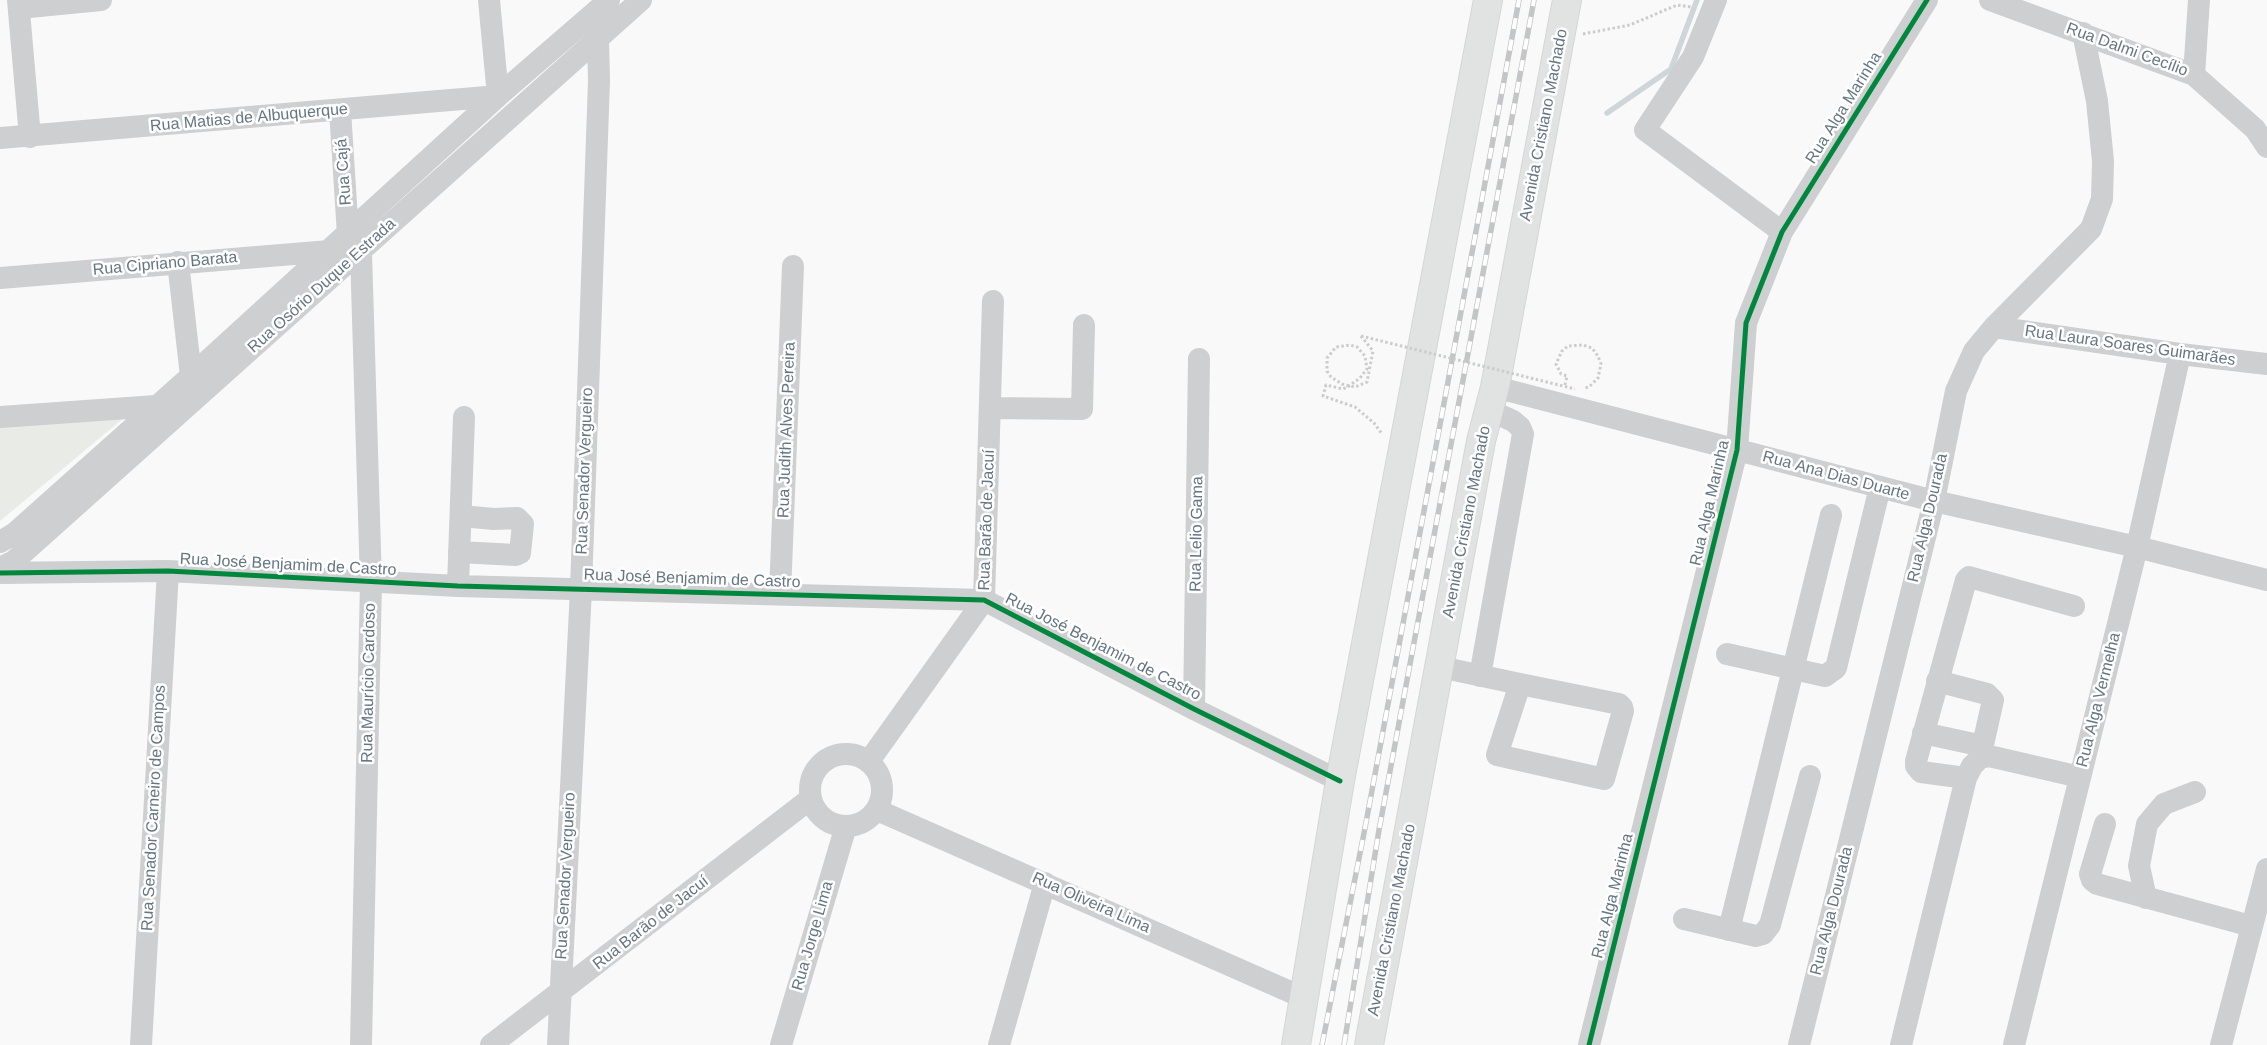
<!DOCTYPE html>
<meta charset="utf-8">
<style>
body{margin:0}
canvas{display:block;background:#f9f9f9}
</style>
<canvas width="2267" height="1045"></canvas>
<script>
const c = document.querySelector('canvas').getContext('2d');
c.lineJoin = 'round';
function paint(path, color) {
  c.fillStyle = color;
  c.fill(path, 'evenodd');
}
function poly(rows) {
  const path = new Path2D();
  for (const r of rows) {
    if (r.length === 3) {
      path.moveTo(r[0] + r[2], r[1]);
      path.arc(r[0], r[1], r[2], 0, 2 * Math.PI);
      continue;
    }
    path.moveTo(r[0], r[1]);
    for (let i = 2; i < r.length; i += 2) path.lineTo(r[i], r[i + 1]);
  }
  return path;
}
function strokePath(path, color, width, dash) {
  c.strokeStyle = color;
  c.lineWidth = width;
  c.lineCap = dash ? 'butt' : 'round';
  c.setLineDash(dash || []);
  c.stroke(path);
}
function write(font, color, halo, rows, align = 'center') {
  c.font = font + ' Helvetica,sans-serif';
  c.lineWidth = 5;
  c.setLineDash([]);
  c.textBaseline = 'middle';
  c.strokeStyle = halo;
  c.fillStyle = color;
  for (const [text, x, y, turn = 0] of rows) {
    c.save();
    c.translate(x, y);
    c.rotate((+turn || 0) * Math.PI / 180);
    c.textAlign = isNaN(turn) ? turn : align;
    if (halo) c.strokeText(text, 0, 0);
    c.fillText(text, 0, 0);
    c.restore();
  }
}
paint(poly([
 [125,417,0,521,0,426]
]), '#e8ebe6');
strokePath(poly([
 [1607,113,1671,69,1697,0]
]), '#ced6d9', 5.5);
const highway = poly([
 [1296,1045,1340,781,1488,0],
 [1369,1045,1481,441,1495,387,1567,0]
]);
strokePath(highway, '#d5d6d6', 30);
strokePath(poly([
 [1583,34,1630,25,1677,5,1691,7],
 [1361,336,1373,351,1367,382,1355,387,1349,386,1342,384,1331,377,1327,371,1327,358,1336,347,1350,345,1357,347,1365,356,1367,369,1360,378,1349,386,1343,389,1326,385,1323,396,1355,407,1374,423,1382,434],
 [1565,385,1567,376,1561,374,1556,364,1562,351,1568,346,1583,345,1592,348,1598,356,1601,364,1598,378,1589,387,1584,388]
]), '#cbcccd', 3, [2.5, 2.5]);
strokePath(poly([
 [18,0,30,137],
 [489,0,498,96],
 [1716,0,1693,57,1645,130,1782,232],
 [1990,0,2194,75,2255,129,2267,147],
 [19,8,101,0],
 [2194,75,2199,0],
 [340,110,348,235],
 [0,138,498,96],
 [354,244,361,252,371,582,361,1045],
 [178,262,191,376,198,385],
 [0,278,330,251],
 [1994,327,2180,354,2267,364],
 [1495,387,1934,501,2137,547,2267,580],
 [990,408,1082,409,1084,325],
 [0,417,156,406],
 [0,542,15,533,191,376,498,96,609,0],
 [459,552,516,555,520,553,523,524,517,518,494,519,461,516],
 [0,568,14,561,641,0],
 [0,573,168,571,458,586,984,600,1194,709,1340,781],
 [458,586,464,417],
 [780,594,793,266],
 [1727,654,1825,676,1836,668,1880,487],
 [1440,667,1520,684,1497,755,1604,779,1623,711,1622,707,1619,704,1520,684],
 [1480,676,1523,434,1520,427,1513,421,1489,410],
 [1937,681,1987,694,1993,700,1980,758],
 [1194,709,1199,359],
 [1923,733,1983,746],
 [846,790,36],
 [869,761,984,600,993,301],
 [1966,778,1921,772,1916,766,1916,761,1966,580,1969,577,2074,606],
 [877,810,1304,998],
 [2105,824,2090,874,2092,880,2097,884,2251,926],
 [2146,898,2139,866,2147,824,2164,804,2195,792],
 [1684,919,1756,936,1763,934,1770,925,1810,776],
 [1729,930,1831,515],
 [141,1045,168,571],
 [491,1045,810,799],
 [558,1045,581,589,599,81,598,39,584,22],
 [781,1045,846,826],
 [999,1045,1045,883],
 [1589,1045,1737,450,1746,323,1782,232,1927,0],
 [1799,1045,1934,501,1956,391,1974,351,1994,327,2091,229,2102,199,2103,161,2097,101,2083,33],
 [1901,1045,1966,778,1972,766,1980,758,1989,756,2080,777],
 [2014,1045,2137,547,2180,354],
 [2221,1045,2267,869]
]), '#cecfd0', 22);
strokePath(highway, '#e1e2e2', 28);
const rail = poly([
 [1322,1045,1365,828,1519,0],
 [1344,1045,1379,830,1534,0]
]);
strokePath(rail, '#c3c5c6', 5.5);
strokePath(rail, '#fff', 4, [11]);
strokePath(poly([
 [1361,336,1575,389]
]), '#cbcccd', 3, [2.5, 2.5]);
strokePath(poly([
 [0,573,168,571,458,586,984,600,1194,709,1340,781],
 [1589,1045,1737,450,1746,323,1782,232,1927,0]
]), '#00873e', 5);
write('16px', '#657683', '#fff', [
 ["Rua Dalmi Cecílio",2127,50,20],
 ["Rua Alga Marinha",1844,108,-58],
 ["Rua Matias de Albuquerque",249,118,-5],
 ["Avenida Cristiano Machado",1544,125,-79],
 ["Rua Cajá",344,172,-94],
 ["Rua Cipriano Barata",165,264,-5],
 ["Rua Osório Duque Estrada",322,286,-42],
 ["Rua Laura Soares Guimarães",2130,346,8],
 ["Rua Judith Alves Pereira",787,430,-88],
 ["Rua Senador Vergueiro",585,471,-88],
 ["Rua Ana Dias Duarte",1836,476,15],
 ["Rua Alga Marinha",1710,503,-77],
 ["Rua Alga Dourada",1928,518,-77],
 ["Rua Barão de Jacuí",987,520,-88],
 ["Avenida Cristiano Machado",1467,522,-79],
 ["Rua Lelio Gama",1197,534,-89],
 ["Rua José Benjamim de Castro",288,565,3],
 ["Rua José Benjamim de Castro",692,579,2],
 ["Rua José Benjamim de Castro",1103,647,27],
 ["Rua Maurício Cardoso",369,683,-89],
 ["Rua Alga Vermelha",2099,700,-76],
 ["Rua Senador Carneiro de Campos",154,808,-87],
 ["Rua Senador Vergueiro",566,876,-87],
 ["Rua Alga Marinha",1613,896,-76],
 ["Rua Oliveira Lima",1091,903,24],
 ["Rua Alga Dourada",1832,911,-76],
 ["Avenida Cristiano Machado",1392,920,-79],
 ["Rua Barão de Jacuí",651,923,-38],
 ["Rua Jorge Lima",813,936,-74]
]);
</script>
